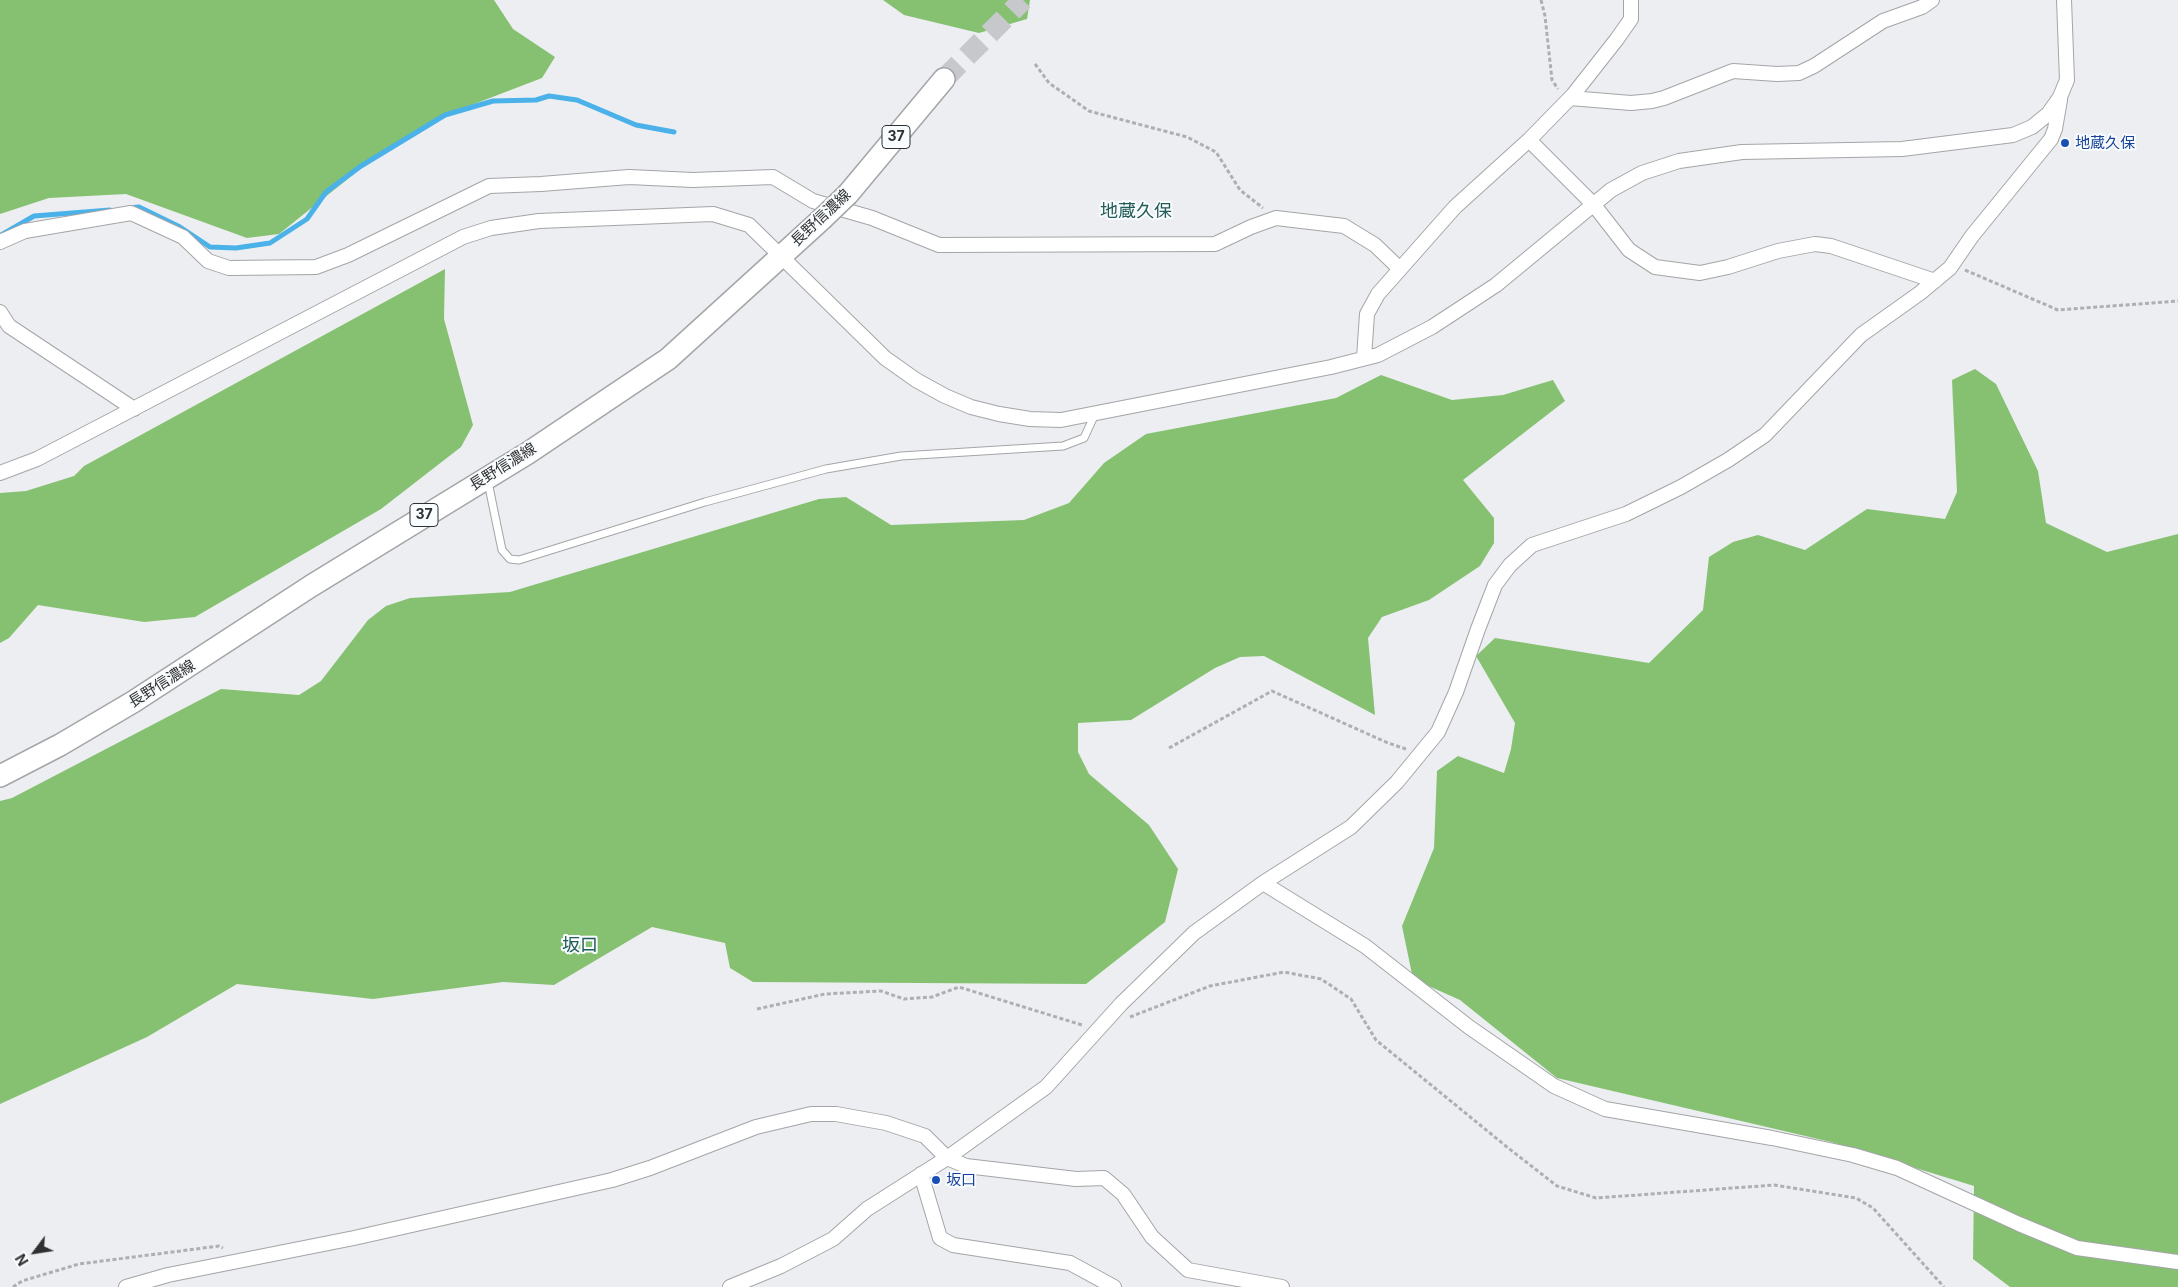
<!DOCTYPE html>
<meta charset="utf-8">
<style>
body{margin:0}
#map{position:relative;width:2178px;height:1287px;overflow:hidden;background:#eceef1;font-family:Inter,sans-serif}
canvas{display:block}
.north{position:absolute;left:10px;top:1227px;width:50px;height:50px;-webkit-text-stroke:4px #f9fcfe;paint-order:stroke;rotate:239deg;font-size:14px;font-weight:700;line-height:20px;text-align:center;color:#2f3031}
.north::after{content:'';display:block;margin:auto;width:18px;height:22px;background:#2f3031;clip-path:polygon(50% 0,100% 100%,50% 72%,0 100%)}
</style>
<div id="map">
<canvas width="2178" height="1287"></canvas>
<div class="north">N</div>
</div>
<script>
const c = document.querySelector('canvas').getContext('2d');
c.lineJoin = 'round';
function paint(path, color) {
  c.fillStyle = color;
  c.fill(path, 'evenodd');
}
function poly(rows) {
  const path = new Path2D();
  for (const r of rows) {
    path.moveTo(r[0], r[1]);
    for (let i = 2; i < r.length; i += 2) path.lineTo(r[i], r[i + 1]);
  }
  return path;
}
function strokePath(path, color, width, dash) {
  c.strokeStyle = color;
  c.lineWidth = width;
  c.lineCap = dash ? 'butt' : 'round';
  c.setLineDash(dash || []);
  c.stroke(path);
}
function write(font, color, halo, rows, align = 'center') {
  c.font = font + ' Inter,"Noto Sans JP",sans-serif';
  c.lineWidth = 4;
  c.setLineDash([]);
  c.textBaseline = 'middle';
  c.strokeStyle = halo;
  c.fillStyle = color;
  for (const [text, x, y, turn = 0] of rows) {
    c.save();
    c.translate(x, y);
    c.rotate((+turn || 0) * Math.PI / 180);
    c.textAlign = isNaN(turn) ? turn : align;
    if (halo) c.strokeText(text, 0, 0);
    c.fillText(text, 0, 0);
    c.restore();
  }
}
paint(poly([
 [0,0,494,0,513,29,555,57,542,78,443,116,379,154,279,234,247,238,126,194,49,198,0,214],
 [883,0,1030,0,1027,19,979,33,904,15],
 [445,269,444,319,473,425,461,447,381,509,195,617,144,622,38,605,9,638,0,643,0,493,26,491,74,476,84,466],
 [1975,369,1996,384,2038,471,2046,523,2107,552,2178,534,2178,1287,2010,1287,1973,1259,1974,1186,1831,1142,1557,1078,1460,1000,1413,979,1402,926,1434,848,1437,771,1458,756,1504,773,1511,749,1515,723,1476,656,1495,638,1649,663,1703,610,1709,557,1733,542,1758,535,1805,550,1867,509,1945,519,1957,492,1952,380],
 [1381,375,1452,400,1503,395,1553,380,1565,401,1463,480,1494,518,1494,543,1480,566,1429,600,1382,617,1368,638,1375,715,1264,656,1240,657,1215,668,1131,720,1078,723,1078,752,1089,774,1149,825,1178,869,1165,922,1086,984,753,982,730,968,725,943,652,927,554,985,503,982,373,999,237,984,147,1037,0,1104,0,801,12,798,221,689,299,695,321,681,368,620,386,606,410,598,510,592,819,499,846,497,891,525,1024,520,1069,503,1104,463,1146,434,1336,398]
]), '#86c172');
strokePath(poly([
 [128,208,139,207,180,227,210,247,236,248,270,243,307,219,326,192,361,166,445,115,493,101,536,100,549,96,577,100,636,125,674,132],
 [1,235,34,216,110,210]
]), '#4ab1e9', 5);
strokePath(poly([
 [944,79,1023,0]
]), '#c6c8cb', 21, [21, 11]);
const lane = poly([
 [488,482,502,550,510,559,519,560,705,502,826,469,901,456,1063,446,1084,438,1095,414]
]);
const street = poly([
 [1631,0,1631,19,1617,39,1573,95,1529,140,1594,205,1629,250,1655,267,1700,273,1728,267,1778,251,1815,244,1831,246,1935,281],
 [1570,98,1631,103,1652,101,1664,98,1733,71,1777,74,1799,73,1814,66,1883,21,1922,7,1932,0],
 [0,242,25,231,131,213,183,237,208,261,229,268,316,267,348,255,489,186,541,184,629,177,693,180,773,177,813,201,872,218,939,245,1215,244,1251,227,1276,218,1344,226,1375,245,1400,269],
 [0,312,9,326,134,409],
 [1364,358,1367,314,1378,294,1455,207,1529,140],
 [0,473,37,459,463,237,491,228,539,221,713,214,749,225,885,358,916,380,945,396,971,407,999,414,1030,419,1061,420,1331,367,1378,355,1432,327,1496,285,1611,190,1642,173,1679,161,1742,152,1902,149,2013,135,2032,127,2048,114,2060,97,2067,80,2064,0],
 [1263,883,1365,946,1469,1027,1554,1086,1605,1109,1772,1138,1853,1155,1897,1168,2019,1224,2077,1248,2178,1262],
 [921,1174,940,1238,953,1245,1070,1263,1114,1287],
 [126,1287,168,1275,354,1238,612,1180,650,1168,756,1127,811,1114,836,1114,886,1123,925,1136,947,1158,966,1166,1076,1179,1104,1178,1123,1194,1152,1237,1188,1270,1282,1287],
 [730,1287,781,1266,833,1239,867,1209,947,1158,1046,1087,1121,1004,1194,933,1263,883,1351,827,1397,782,1438,732,1456,692,1478,629,1495,585,1510,565,1532,545,1626,514,1681,487,1728,460,1765,435,1861,335,1920,293,1950,268,1972,236,2051,139,2055,129,2060,100]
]);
const primary = poly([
 [848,194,944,79],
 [0,776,60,745,133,702,311,586,528,453,668,359,822,219]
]);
strokePath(lane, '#a3a5a7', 9);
strokePath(street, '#a3a5a7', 16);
strokePath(primary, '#a3a5a7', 24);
strokePath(poly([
 [1541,0,1545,16,1552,80,1558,89],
 [1035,64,1049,83,1089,111,1187,137,1216,152,1240,190,1263,208],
 [1965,270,2058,310,2178,301],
 [1169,748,1272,691,1388,743,1406,749],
 [757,1009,825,994,881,991,904,999,932,997,959,987,1082,1025],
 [1130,1017,1210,986,1284,972,1321,979,1351,999,1376,1040,1507,1147,1557,1186,1596,1198,1774,1185,1856,1198,1873,1208,1944,1287],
 [13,1287,22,1281,79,1264,219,1246,223,1248]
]), '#aeafb2', 3, [4, 2.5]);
strokePath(lane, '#fff', 7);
strokePath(street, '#fff', 14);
strokePath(primary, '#fff', 21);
const primaryBridge = poly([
 [822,219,848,194]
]);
strokePath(primaryBridge, '#a3a5a7', 24, []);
strokePath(primaryBridge, '#fff', 21);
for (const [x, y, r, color] of [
 [2065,143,5,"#1a4fb4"],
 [936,1180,5,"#1a4fb4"]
]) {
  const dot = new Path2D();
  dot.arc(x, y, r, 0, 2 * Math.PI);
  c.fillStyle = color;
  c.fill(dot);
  strokePath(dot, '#f9fcfe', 2);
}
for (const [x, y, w] of [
 [896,137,28],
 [424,515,28]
]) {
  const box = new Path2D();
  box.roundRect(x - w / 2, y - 11.5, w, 23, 4);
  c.fillStyle = '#f9fcfe';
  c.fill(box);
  strokePath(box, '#2f3031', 1);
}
write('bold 14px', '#2f3031', null, [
 ["37",896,137],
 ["37",424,515]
]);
write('15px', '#164399', '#f9fcfe', [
 ["地蔵久保",2075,143],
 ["坂口",946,1180]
], 'left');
write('15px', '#2f3031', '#f9fcfe', [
 ["長野信濃線",821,218,-43],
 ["長野信濃線",503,467,-32],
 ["長野信濃線",162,684,-32]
]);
write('18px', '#235c56', '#f9fcfe', [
 ["地蔵久保",1136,212],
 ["坂口",580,946]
]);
</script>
